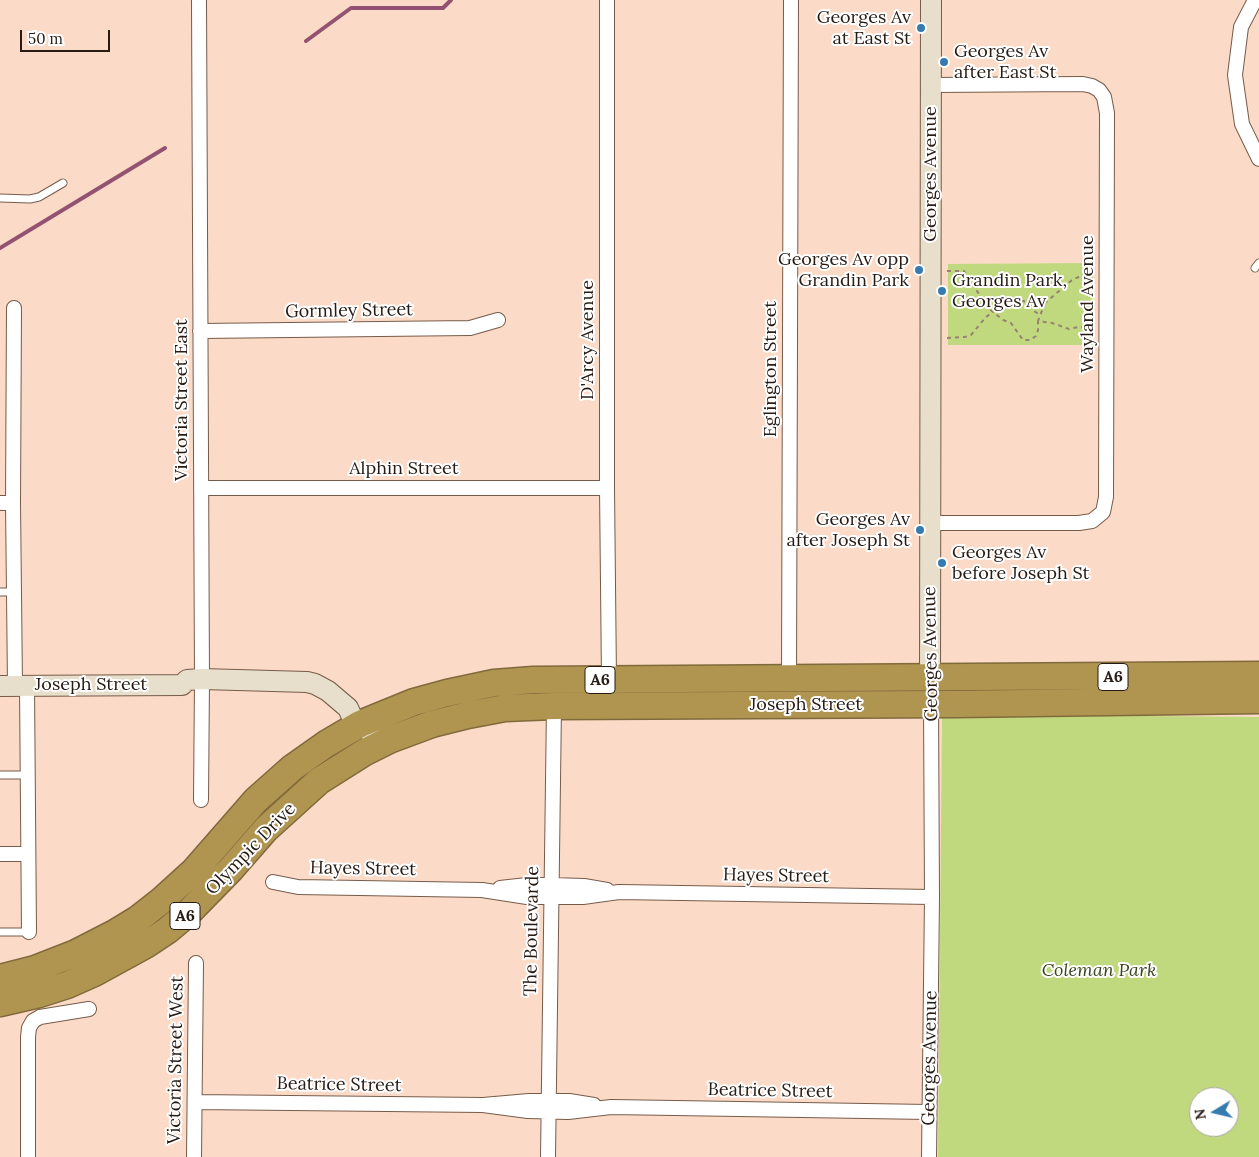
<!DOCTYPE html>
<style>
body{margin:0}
#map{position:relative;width:1259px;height:1157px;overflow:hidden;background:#fbdbc7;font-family:Lora,serif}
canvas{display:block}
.north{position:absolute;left:1189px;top:1087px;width:50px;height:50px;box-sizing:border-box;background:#fff;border:1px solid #a9a4a1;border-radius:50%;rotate:261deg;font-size:14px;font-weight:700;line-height:20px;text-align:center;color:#271b14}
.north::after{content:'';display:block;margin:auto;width:18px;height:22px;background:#367bb0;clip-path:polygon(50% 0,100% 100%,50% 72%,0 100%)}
.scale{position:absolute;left:20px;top:30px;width:90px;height:22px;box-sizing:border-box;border:2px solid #271b14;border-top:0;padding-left:6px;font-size:15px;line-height:18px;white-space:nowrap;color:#271b14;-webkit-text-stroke:4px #fff;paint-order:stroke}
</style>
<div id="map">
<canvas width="1259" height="1157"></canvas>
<div class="north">N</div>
<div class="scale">50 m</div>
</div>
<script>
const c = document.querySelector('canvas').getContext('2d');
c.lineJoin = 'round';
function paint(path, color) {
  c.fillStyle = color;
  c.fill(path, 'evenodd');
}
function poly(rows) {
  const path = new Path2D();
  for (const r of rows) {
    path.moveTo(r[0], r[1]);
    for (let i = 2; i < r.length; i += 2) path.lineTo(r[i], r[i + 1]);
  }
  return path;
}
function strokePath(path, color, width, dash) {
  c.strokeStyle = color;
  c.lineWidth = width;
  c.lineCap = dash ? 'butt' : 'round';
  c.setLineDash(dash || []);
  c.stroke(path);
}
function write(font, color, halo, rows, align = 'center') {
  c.font = font + ' Lora,serif';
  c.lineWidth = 4;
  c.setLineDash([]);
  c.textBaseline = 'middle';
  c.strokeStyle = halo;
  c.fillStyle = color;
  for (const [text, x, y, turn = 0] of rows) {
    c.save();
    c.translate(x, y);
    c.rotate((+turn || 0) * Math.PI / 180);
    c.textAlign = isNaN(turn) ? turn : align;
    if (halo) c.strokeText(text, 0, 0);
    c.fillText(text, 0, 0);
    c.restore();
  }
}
paint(poly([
 [1093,263,1093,345,948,345,948,264],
 [942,714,1259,717,1259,1157,938,1157],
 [1199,1097,1229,1097,1229,1127,1199,1127]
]), '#c0d97e');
strokePath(poly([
 [306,41,351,8,443,8,451,0],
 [0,248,165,148]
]), '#935272', 4);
const lane = poly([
 [0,198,30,199,39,197,63,183],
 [1255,268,1259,263],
 [0,592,14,592],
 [0,775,28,775],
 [0,932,29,932]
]);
const street = poly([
 [199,0,202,679,201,800],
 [607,0,607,488,609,680],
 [1255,0,1241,27,1235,75,1242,124,1259,159],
 [14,308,13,503,15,686],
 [200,331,470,328,498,320],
 [201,488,607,488],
 [0,503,13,503],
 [930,523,1079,523,1092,521,1103,512,1106,497,1107,113,1104,97,1099,90,1092,86,1083,84,931,85],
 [789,679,791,0],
 [27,686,29,932],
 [0,854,28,854],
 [273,882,298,887,482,890,527,897,583,897,619,892,932,897],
 [500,888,527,885,551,885,584,886,607,890],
 [195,1102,483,1105,529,1101,569,1101,594,1105],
 [483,1105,528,1111,568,1112,611,1107,929,1112],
 [28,1157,28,1037,29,1028,33,1021,40,1017,89,1009],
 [194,1157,196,963],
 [548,1157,554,706],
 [929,1157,932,897,931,704]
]);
const secondary = poly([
 [930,678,931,0],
 [0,686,182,685,187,680,202,679,307,682,315,684,328,691,348,708,352,717,370,732]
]);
const highway = poly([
 [0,978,35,969,76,953,115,933,138,919,161,901,194,871,256,800,292,768,326,744,360,724,414,702,447,693,494,683,533,680,1259,675],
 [0,1003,39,994,67,985,94,973,147,944,168,930,187,914,231,869,266,829,319,781,365,752,389,740,432,724,468,715,505,708,554,706,956,704,1259,700]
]);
strokePath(lane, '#775b4a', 9);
strokePath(street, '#775b4a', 16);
strokePath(secondary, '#775b4a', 22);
strokePath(highway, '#806a3c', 29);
strokePath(poly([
 [947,271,964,271,988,308,1003,320,1011,323,1023,340,1030,340,1036,336,1038,330,1038,321],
 [1045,303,1038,321,1052,323,1069,329,1078,327,1094,328],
 [1031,304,1034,311,1040,315],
 [947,338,965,337,971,335,986,317,1007,302,1019,300,1031,303,1040,301,1045,303,1072,280,1085,274,1094,273]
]), '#988274', 2, [4, 4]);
strokePath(lane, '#fff', 7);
strokePath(street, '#fff', 14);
strokePath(secondary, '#e7dfcb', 20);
strokePath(highway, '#b09551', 26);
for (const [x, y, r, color] of [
 [921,28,5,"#367bb0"],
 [944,62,5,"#367bb0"],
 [919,270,5,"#367bb0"],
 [942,291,5,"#367bb0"],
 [920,530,5,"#367bb0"],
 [942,563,5,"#367bb0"]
]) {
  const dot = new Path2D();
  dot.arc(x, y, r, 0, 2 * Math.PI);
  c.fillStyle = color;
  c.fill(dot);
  strokePath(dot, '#fff', 2);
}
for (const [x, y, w] of [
 [1113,677,30],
 [600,680,30],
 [185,916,30]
]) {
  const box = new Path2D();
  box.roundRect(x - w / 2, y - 13.5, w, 27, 4);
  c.fillStyle = '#fff';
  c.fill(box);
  strokePath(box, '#271b14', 1);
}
write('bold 16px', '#271b14', null, [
 ["A6",1113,677],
 ["A6",600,680],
 ["A6",185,916]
]);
write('18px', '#271b14', '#fff', [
 ["Georges Av",911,18],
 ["at East St",911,39],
 ["Georges Av",954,52,"left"],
 ["after East St",954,73,"left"],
 ["Georges Av opp",909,260],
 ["Grandin Park",909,281],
 ["Grandin Park,",952,281,"left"],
 ["Georges Av",952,302,"left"],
 ["Georges Av",910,520],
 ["after Joseph St",910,541],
 ["Georges Av",952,553,"left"],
 ["before Joseph St",952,574,"left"]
], 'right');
write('18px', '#271b14', '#fff', [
 ["Georges Avenue",931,174,-90],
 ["Wayland Avenue",1088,304,-90],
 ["Gormley Street",349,311,-1],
 ["D'Arcy Avenue",588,340,-90],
 ["Eglington Street",771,369,-90],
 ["Victoria Street East",182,400,-90],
 ["Alphin Street",404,469],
 ["Georges Avenue",931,654,-91],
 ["Joseph Street",91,685],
 ["Joseph Street",806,705],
 ["Olympic Drive",251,849,-46],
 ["Hayes Street",363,869,1],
 ["Hayes Street",776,876,1],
 ["The Boulevarde",532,931,-89],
 ["Georges Avenue",930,1058,-89],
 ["Victoria Street West",176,1060,-89],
 ["Beatrice Street",339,1085,1],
 ["Beatrice Street",770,1091,1]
]);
write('italic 18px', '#39441c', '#fff', [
 ["Coleman Park",1099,971]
]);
</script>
